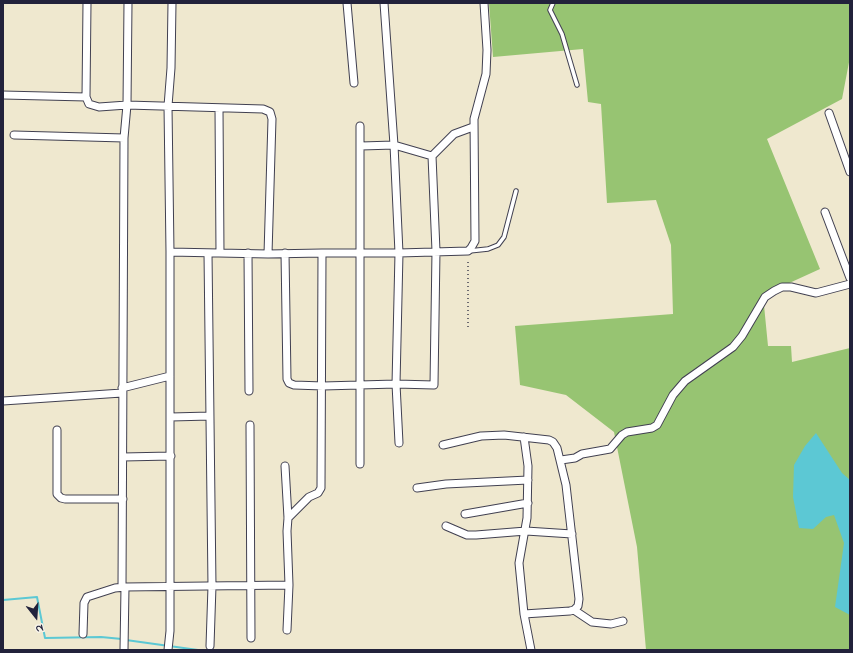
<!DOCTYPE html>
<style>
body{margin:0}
#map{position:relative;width:853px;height:653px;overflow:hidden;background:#efe8cf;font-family:"Indie Flower",sans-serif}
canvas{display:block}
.frame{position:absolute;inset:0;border:4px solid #22223b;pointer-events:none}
.north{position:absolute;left:16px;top:597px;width:40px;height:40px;-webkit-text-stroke:3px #f7f3e8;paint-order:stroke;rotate:163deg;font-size:11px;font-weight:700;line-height:16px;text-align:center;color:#22223b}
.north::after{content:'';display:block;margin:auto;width:14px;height:18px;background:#22223b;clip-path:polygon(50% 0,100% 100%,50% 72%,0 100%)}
</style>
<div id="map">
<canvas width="853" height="653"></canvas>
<div class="frame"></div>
<div class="north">N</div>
</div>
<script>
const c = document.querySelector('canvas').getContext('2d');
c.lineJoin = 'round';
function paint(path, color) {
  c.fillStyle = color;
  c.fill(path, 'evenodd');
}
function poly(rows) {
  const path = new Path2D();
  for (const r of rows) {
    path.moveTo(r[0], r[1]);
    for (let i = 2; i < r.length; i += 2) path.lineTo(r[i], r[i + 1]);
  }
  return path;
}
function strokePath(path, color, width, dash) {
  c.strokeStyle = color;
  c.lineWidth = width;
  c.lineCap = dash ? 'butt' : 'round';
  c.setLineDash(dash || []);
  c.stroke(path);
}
paint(poly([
 [489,3,850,3,850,57,842,99,767,139,820,269,763,295,768,346,791,346,792,362,850,348,850,650,646,650,637,547,614,432,566,395,520,385,515,326,673,314,671,245,656,200,607,203,601,104,588,102,583,49,493,57]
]), '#97c472');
paint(poly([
 [816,433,842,473,850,480,850,615,835,607,844,543,834,515,826,517,813,529,799,528,793,497,794,465,805,446]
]), '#5cc8d4');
strokePath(poly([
 [3,600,37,597,45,638,101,637,122,639],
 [126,640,198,650]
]), '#5cc8d4', 2);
const lane = poly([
 [553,3,550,10,562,34,577,85],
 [469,251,488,249,498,245,504,237,516,191]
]);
const street = poly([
 [87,3,86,97,89,104,99,107,127,105,263,109,270,112,272,119,268,254],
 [172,3,171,68,168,106,170,252,268,254,322,253,399,253,468,251,471,248,475,241,474,119,486,74,487,50,484,3],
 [347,3,354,83],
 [384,3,394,145,399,253,396,384,399,443],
 [3,95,86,97],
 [219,108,220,253],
 [829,113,850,172],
 [14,135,124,138],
 [361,146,394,145,432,156],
 [825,212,850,278],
 [208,253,212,586,210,646],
 [248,253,249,391],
 [285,253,287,379,289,383,294,385,323,386,396,384,434,385,436,251,432,156,454,134,473,127],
 [122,388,170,376],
 [3,401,122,393],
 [171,417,210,416],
 [250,425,251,638],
 [57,430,57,494,61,498,65,499,123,499],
 [524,437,528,466,527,518,519,563,524,614,531,650],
 [443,445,481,436,504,435,549,440,553,442,557,448,566,485,579,599,578,606,574,610,570,611,524,614],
 [123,457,171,456],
 [561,460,575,458,582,454,610,449,622,435,627,432,652,428,657,425,673,395,685,381,733,347,742,336,765,297,774,291,782,287,791,287,816,293,850,284],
 [360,464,360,126],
 [285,466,288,518,287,531,289,585,287,630],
 [417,488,446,484,528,480],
 [465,514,528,503],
 [288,518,309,497,318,493,321,488,322,253],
 [446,526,467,535,476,535,526,531,572,534],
 [122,587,124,138,127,105,128,3],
 [574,610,592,622,611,624,623,621],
 [83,634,84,603,87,597,115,588,125,587,289,585],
 [124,650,125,587],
 [168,650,170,631,170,252]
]);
strokePath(lane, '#414051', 5.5);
strokePath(street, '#414051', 9);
strokePath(poly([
 [468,327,468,259]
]), '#414051', 1.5, [1, 3]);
strokePath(lane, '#fff', 3.5);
strokePath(street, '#fff', 7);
</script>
